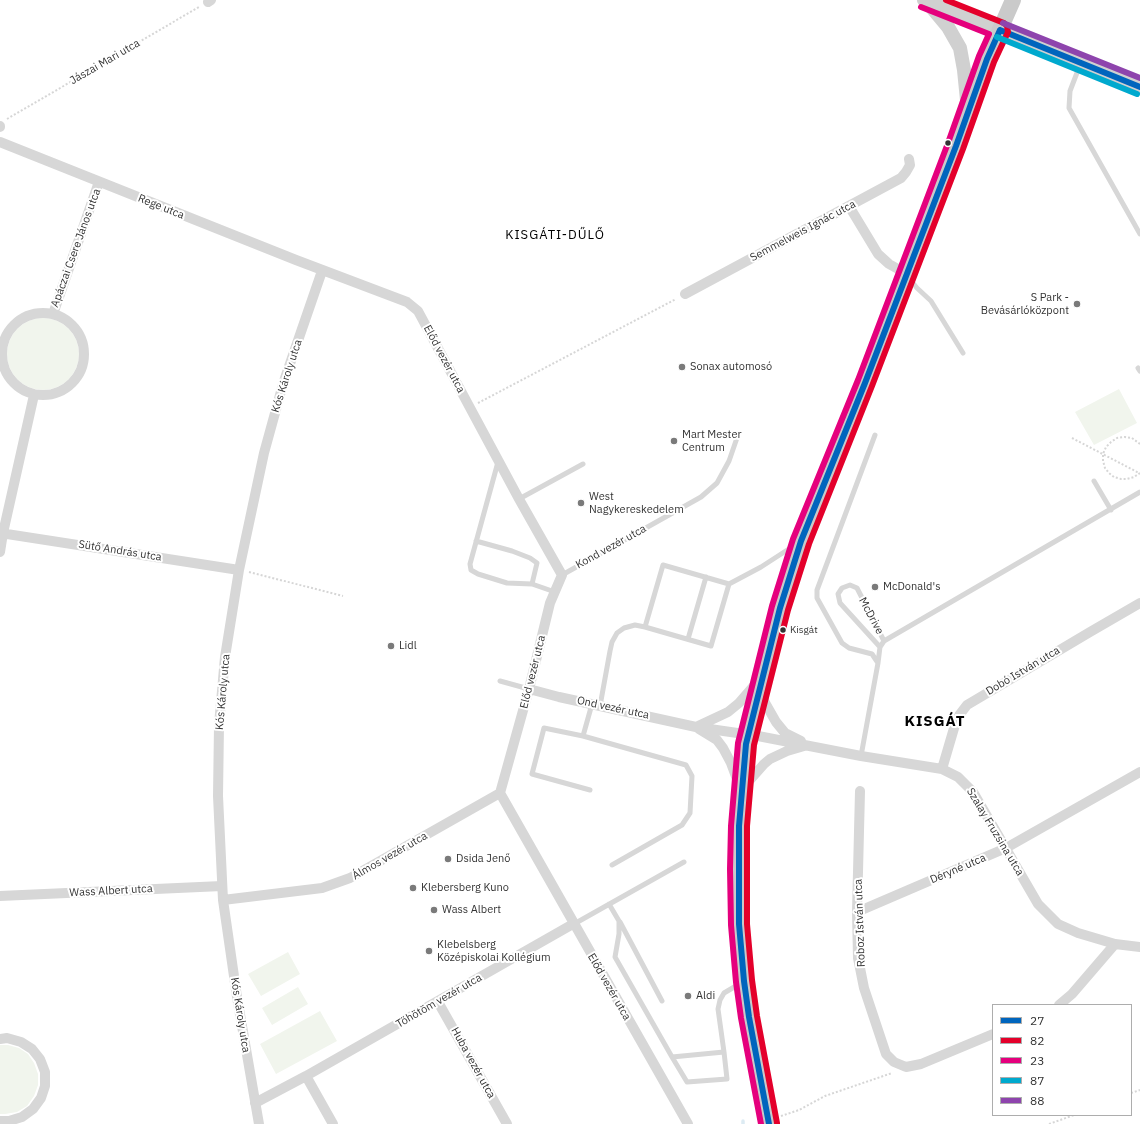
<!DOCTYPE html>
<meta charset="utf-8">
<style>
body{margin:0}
#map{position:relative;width:1140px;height:1124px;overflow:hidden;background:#fff;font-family:"IBM Plex Sans",sans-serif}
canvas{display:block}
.legend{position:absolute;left:992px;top:1004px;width:140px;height:112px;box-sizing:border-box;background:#fff;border:1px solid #adadad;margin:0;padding:5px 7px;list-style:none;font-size:12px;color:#333}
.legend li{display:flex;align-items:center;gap:8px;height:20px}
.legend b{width:20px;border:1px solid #adadad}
</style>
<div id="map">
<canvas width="1140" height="1124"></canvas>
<ul class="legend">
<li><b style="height:5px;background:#0065bd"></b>27</li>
<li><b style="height:5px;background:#e4002b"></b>82</li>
<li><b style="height:5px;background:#e5007d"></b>23</li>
<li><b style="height:5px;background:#00a9ce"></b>87</li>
<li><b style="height:5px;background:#8e44ad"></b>88</li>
</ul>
</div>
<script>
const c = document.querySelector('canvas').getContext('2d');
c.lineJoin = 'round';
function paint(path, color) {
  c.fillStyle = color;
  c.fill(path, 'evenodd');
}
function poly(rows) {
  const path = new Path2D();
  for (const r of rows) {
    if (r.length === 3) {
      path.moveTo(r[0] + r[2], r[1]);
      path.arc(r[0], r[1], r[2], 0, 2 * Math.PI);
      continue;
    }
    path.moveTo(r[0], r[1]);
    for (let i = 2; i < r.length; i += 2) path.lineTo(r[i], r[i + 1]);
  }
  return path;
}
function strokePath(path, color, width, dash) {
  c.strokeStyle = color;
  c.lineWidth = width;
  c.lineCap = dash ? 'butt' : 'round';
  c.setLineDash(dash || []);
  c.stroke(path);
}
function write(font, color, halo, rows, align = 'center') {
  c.font = font + ' "IBM Plex Sans",sans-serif';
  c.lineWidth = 4;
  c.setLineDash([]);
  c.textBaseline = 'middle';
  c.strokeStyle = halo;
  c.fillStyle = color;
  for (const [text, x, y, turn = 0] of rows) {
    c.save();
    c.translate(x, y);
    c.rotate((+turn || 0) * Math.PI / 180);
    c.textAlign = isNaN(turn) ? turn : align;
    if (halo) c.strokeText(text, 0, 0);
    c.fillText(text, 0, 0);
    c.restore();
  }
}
paint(poly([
 [43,354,36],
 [1119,389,1137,423,1094,445,1075,412],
 [288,952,300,974,261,996,248,974],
 [298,987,308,1004,272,1025,262,1008],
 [320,1011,337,1041,276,1074,260,1044],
 [0,1045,8,1045,19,1048,28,1054,34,1063,38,1074,38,1085,34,1096,27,1106,17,1112,5,1114,0,1114]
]), '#f1f5ed');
strokePath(poly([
 [743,1121,743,1124]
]), '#ddebf3', 3.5);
strokePath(poly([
 [7,119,199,7],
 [478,403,676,299],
 [1072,438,1139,473],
 [1140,444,1132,438,1125,437,1117,438,1111,442,1106,447,1103,454,1103,461,1105,468,1109,473,1114,477,1121,479,1127,479,1134,477,1140,473],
 [249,572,343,596],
 [1131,1093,1140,1090],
 [781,1116,799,1110,825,1096,892,1073],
 [1049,1124,1074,1115]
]), '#d6d6d6', 2, [2, 2]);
strokePath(poly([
 [1080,65,1070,91,1069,108,1140,234],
 [908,277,917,288,931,301,963,353],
 [1138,368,1140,371],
 [498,462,470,564,471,570,478,574,507,583,532,584,555,592],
 [1094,481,1111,510],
 [519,499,583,464],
 [476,541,512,551,530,558,537,563,532,584],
 [562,575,701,497,717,483,729,461,738,435],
 [729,584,761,567,795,545],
 [688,639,706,577],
 [880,647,840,603,838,594,842,588,850,585,857,588,884,641],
 [878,663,880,647,884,641,1140,492],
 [500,681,529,689],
 [600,706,610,651,612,642,617,633,624,628,635,625,645,627,711,646,729,584,663,565,645,627],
 [583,736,686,765,692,776,690,813,682,825,612,865],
 [861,756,878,663,872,654,849,648,842,643,817,598,817,590,875,435],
 [590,790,532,774,544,728,583,736,592,704],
 [609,904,619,921,619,934,615,957,672,1057,724,1052,718,1009,720,1000,724,993,741,983],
 [620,922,662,1001],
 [574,924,684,862],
 [672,1057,687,1082,727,1079,724,1052]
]), '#d7d7d7', 5);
strokePath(poly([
 [208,2,211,0],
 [0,127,0,126],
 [0,142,296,260,407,302,418,311,519,499,562,575,550,603,529,689,500,793,688,1124],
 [849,206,878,254,889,264,907,274],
 [685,294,901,178,906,172,910,165,909,159],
 [43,354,41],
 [53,314,99,182],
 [0,533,239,570],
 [0,552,3,533,34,395],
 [529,689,559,697,696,727,758,736,861,756,942,769,958,777,973,792,1038,904,1058,924,1078,933,1115,944,1140,947],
 [763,689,764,701,776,722,785,733,801,741],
 [696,727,728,712,739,703,759,680],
 [699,729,717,740,723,748,731,763,741,790,764,764,770,759,787,751,804,746],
 [942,769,957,718,967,705,1090,632,1140,603],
 [860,791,857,912,858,958,864,988,886,1054,894,1062,906,1067,921,1064,993,1034],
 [0,896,222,886],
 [223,900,322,888,350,878,500,793],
 [857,912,1006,848,1140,772],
 [438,1002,507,1124],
 [1059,1005,1072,994,1115,944],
 [0,1039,7,1038,21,1042,32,1049,40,1059,45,1072,45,1086,41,1098,33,1109,22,1117,9,1121,0,1121],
 [306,1076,333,1124],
 [255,1103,306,1076,573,924],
 [259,1124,237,997,223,900,218,796,219,725,225,657,239,570,264,453,283,384,322,271]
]), '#d7d7d7', 10);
strokePath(poly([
 [924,0,1000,30,1081,64,1140,87],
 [928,3,948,27,960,48,964,70,968,110]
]), '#d0d0d0', 14);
strokePath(poly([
 [769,1124,749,1017,744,981,739,924,738,869,739,826,746,744,751,720,780,608,801,541,865,383,956,146,987,59,1013,0]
]), '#cacaca', 16);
strokePath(poly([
 [1000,30,1140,87],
 [769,1124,749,1017,744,981,739,924,739,826,746,744,780,608,801,541,865,383,956,146,987,59,1000,30]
]), '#0065bd', 6);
strokePath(poly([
 [777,1123,757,1016,752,980,747,924,747,826,754,745,788,610,809,544,872,386,963,149,994,62,1008,32,1007,26,1004,23,946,0]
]), '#e4002b', 6);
strokePath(poly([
 [761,1124,741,1018,736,982,731,925,730,869,731,826,738,743,772,606,793,539,858,380,948,143,979,56,989,34,921,7]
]), '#e5007d', 6);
strokePath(poly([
 [997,37,1137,94]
]), '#00a9ce', 6);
strokePath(poly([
 [1003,23,1140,78]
]), '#8e44ad', 6);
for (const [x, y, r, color] of [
 [948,143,3.5,"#333"],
 [1077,304,4,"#7a7a7a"],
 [682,367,4,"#7a7a7a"],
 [674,441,4,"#7a7a7a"],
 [581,503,4,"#7a7a7a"],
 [875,587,4,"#7a7a7a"],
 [783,630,3.5,"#333"],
 [391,646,4,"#7a7a7a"],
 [448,859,4,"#7a7a7a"],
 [413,888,4,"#7a7a7a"],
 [434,910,4,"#7a7a7a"],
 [429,951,4,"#7a7a7a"],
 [688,996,4,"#7a7a7a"]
]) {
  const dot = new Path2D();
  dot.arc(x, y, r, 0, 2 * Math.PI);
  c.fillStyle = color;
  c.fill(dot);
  strokePath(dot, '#fff', 1.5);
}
write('10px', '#333', '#fff', [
 ["Kisgát",790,630]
], 'left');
write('11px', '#333', '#fff', [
 ["Jászai Mari utca",105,62,-30],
 ["Rege utca",161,207,22],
 ["Semmelweis Ignác utca",803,231,-28],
 ["Apáczai Csere János utca",76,248,-70],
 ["Előd vezér utca",444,359,62],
 ["Kós Károly utca",287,376,-72],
 ["Kond vezér utca",611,547,-29],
 ["Sütő András utca",120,551,9],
 ["McDrive",871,616,62],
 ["Dobó István utca",1023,671,-31],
 ["Előd vezér utca",533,672,-76],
 ["Kós Károly utca",223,692,-85],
 ["Ond vezér utca",613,708,12],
 ["Szalay Fruzsina utca",995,832,59],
 ["Álmos vezér utca",390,856,-30],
 ["Déryné utca",958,869,-23],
 ["Wass Albert utca",111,891,-3],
 ["Roboz István utca",860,923,-92],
 ["Előd vezér utca",609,987,60],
 ["Töhötöm vezér utca",439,1001,-30],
 ["Kós Károly utca",240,1015,81],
 ["Huba vezér utca",473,1063,61]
]);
write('11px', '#333', '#fff', [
 ["S Park -",1069,298,"right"],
 ["Bevásárlóközpont",1069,311,"right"],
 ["Sonax automosó",690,367],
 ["Mart Mester",682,435],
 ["Centrum",682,448],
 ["West",589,497],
 ["Nagykereskedelem",589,510],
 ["McDonald's",883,587],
 ["Lidl",399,646],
 ["Dsida Jenő",456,859],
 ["Klebersberg Kuno",421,888],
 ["Wass Albert",442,910],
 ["Klebelsberg",437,945],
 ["Középiskolai Kollégium",437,958],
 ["Aldi",696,996]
], 'left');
c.letterSpacing = '1px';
write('13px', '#000', '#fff', [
 ["KISGÁTI-DŰLŐ",555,235]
]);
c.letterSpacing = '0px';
c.letterSpacing = '1px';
write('bold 15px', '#000', '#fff', [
 ["KISGÁT",935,722]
]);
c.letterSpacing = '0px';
</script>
